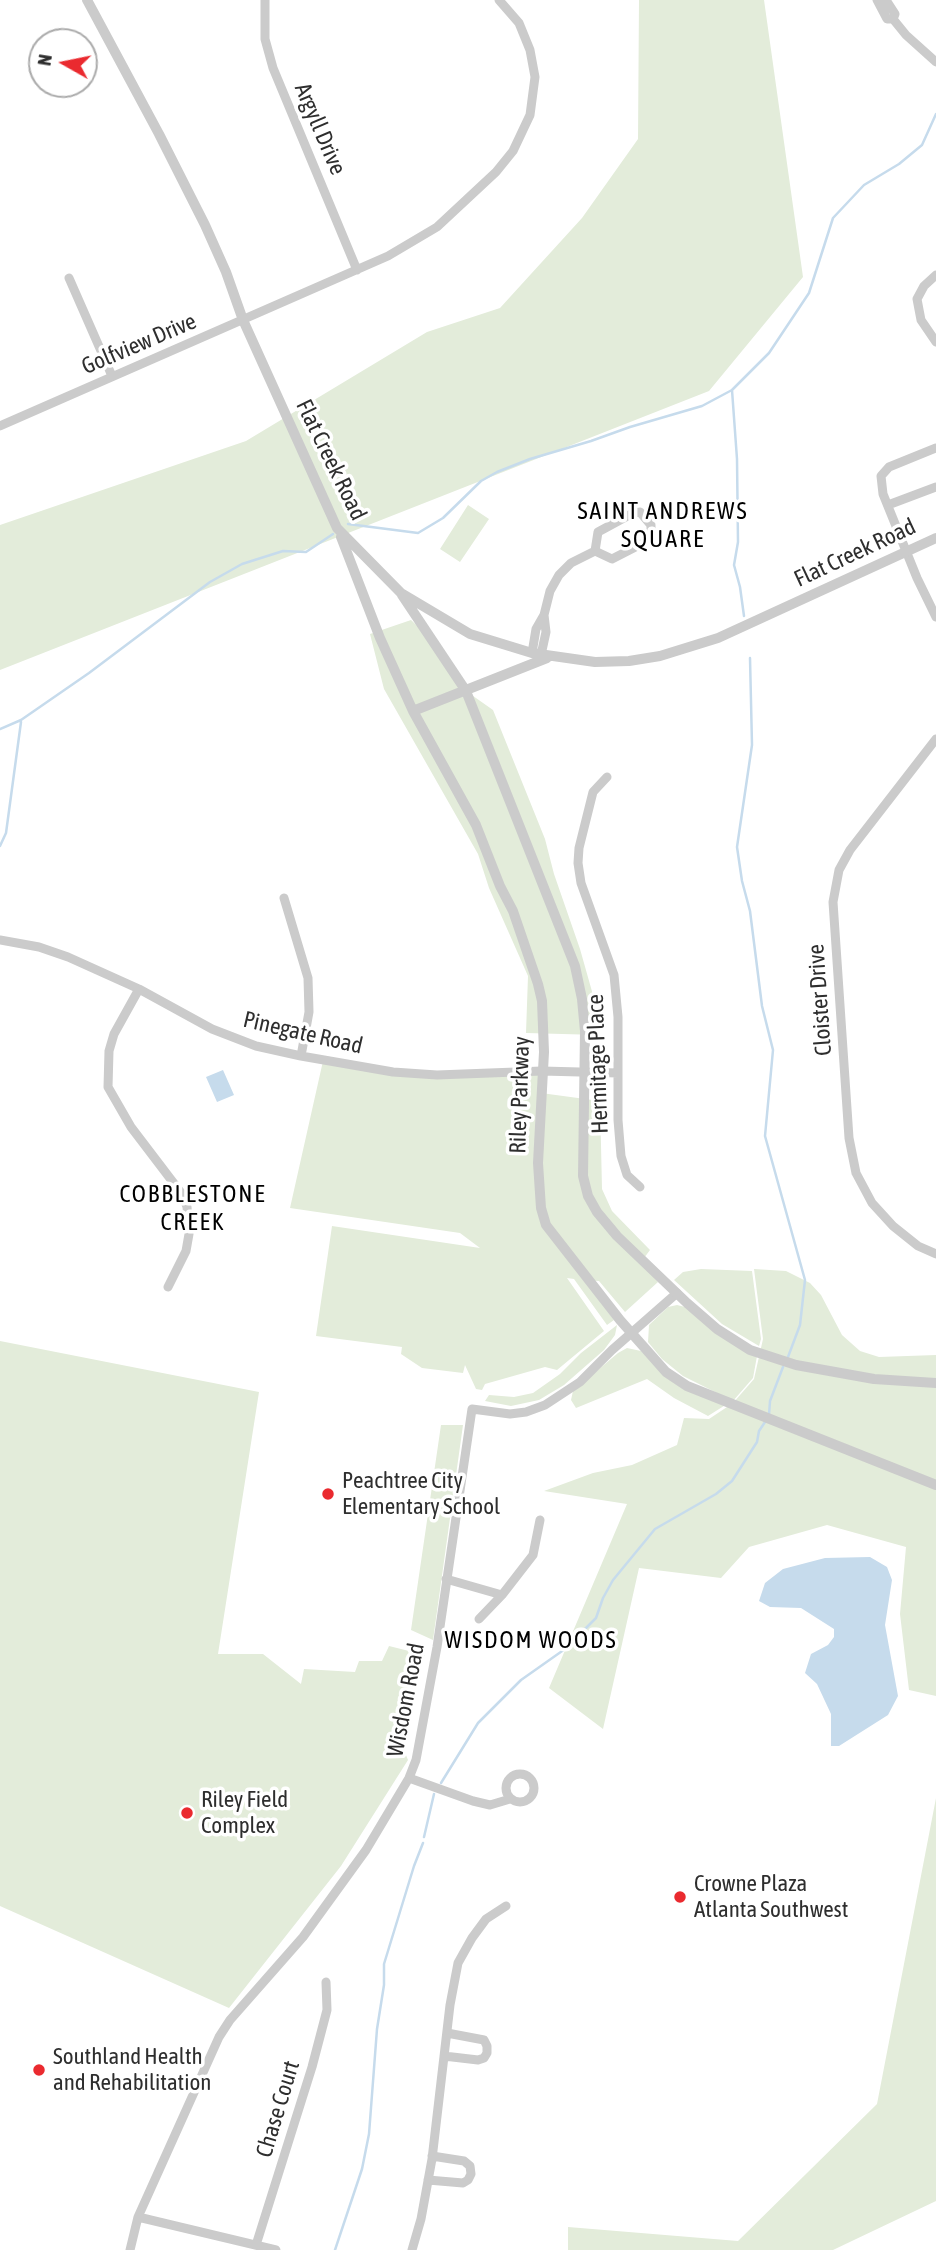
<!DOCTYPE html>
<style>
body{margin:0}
#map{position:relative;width:936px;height:2250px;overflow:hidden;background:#fff;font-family:"Asap Condensed",sans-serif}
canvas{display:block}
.north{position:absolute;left:28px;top:28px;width:70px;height:70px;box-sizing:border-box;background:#fff;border:2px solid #ababab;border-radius:50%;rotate:279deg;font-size:19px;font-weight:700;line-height:28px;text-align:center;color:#2e2e2e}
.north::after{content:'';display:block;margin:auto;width:24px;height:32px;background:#ea2a2f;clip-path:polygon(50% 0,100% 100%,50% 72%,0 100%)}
</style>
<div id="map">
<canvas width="936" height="2250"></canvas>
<div class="north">N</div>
</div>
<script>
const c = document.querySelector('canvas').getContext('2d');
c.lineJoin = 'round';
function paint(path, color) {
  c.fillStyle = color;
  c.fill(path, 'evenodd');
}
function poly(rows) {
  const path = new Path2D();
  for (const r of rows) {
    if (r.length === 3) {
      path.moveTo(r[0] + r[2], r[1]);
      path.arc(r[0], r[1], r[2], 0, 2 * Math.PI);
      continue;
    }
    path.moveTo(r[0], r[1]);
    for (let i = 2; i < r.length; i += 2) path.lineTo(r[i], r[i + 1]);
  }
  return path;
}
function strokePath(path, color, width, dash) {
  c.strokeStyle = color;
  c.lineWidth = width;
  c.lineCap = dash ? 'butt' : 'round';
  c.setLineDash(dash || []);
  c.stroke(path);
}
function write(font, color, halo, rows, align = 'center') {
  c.font = font + ' "Asap Condensed",sans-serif';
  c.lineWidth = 7;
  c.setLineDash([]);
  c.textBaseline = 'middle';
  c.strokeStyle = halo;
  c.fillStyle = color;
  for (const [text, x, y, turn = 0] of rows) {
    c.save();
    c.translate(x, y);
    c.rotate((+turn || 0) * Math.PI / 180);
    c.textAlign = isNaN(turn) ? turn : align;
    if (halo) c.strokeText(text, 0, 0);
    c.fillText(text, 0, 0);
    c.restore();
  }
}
paint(poly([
 [639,0,764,0,803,277,709,391,0,670,0,525,246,441,427,332,500,308,582,218,638,139],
 [468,505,489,519,460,562,440,549],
 [411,620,430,638,466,691,493,710,545,839,554,874,580,949,593,995,599,1035,526,1033,528,976,489,888,478,854,384,689,370,634],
 [323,1061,423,1074,542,1071,541,1093,600,1101,602,1189,612,1211,650,1250,641,1262,658,1282,625,1312,599,1281,584,1280,614,1320,607,1325,574,1279,567,1278,604,1331,557,1370,545,1367,485,1384,482,1390,476,1389,465,1365,463,1373,422,1368,401,1354,402,1347,316,1336,332,1226,480,1248,460,1233,290,1208],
 [701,1269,752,1271,761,1339,759,1346,722,1324,674,1280,683,1272],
 [754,1269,786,1271,810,1283,821,1295,842,1335,860,1351,879,1357,936,1355,936,1696,909,1690,900,1614,906,1547,827,1525,749,1547,721,1578,639,1568,603,1729,549,1688,627,1504,544,1491,593,1473,632,1465,677,1445,684,1418,709,1419,733,1403,754,1379,763,1339],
 [677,1305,689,1308,757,1356,753,1378,733,1401,683,1376,662,1359,648,1342,649,1325,668,1307],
 [617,1325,615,1335,604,1350,564,1385,539,1400,511,1406,485,1401,489,1395,514,1397,533,1393,560,1374,581,1353],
 [0,1341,259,1392,218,1654,263,1654,301,1684,304,1669,355,1672,359,1661,382,1661,389,1646,425,1655,401,1743,408,1760,341,1866,229,2008,0,1906],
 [627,1348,641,1351,672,1381,727,1404,708,1416,674,1398,647,1379,576,1408,571,1400,573,1391,618,1353],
 [441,1425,463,1425,433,1640,411,1630],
 [936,1798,936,2201,833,2250,568,2250,568,2227,738,2241,877,2104]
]), '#e3ecda');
paint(poly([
 [223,1070,234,1095,217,1102,206,1077],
 [870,1557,887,1567,892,1580,885,1625,898,1696,888,1715,839,1746,831,1746,831,1714,817,1684,805,1673,811,1654,828,1645,834,1637,834,1629,801,1608,770,1607,759,1601,765,1583,783,1569,825,1558]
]), '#c6dbec');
strokePath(poly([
 [732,390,737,459,738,542,734,565,740,587,744,616],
 [348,524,418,533,443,518,481,481,497,472,530,459,591,441,630,427,702,406,732,390,769,353,809,293,833,218,864,185,899,164,922,145,936,114],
 [750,658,752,745,737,847,742,881,750,911,762,1006,773,1050,765,1136,805,1280,800,1325,788,1357],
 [0,729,21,720,89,673,210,582,242,564,283,551,306,552,333,534],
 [0,846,6,833,21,722],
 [769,1415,770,1401,783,1367],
 [441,1783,478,1723,521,1680,565,1649,596,1618,603,1598,613,1580,655,1529,716,1494,732,1481,757,1442,759,1431,765,1422],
 [424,1837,434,1794],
 [335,2250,362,2169,369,2134,377,2029,384,1985,384,1964,414,1866,423,1843]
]), '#c6dbec', 2.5);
strokePath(poly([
 [265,0,265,39,273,68,357,270],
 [877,0,887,19,893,19,906,35,936,62],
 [886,0,895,14,893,19],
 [936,275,924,286,917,299,921,320,936,342],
 [69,278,112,376],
 [0,426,388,256,437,227,496,172,513,151,530,115,535,77,530,50,519,23,499,0],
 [936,448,889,467,881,476,883,494,917,578,936,617],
 [888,505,936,487],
 [640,512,651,525,651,539,612,559,595,551,598,532,633,513,640,512],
 [532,653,536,629,544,615,550,591,559,575,571,563,595,551],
 [541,655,546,632,544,615],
 [936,739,850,850,839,870,833,902,849,1138,856,1173,872,1203,893,1226,918,1246,936,1254],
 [607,777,593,792,579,848,578,863,581,883,614,975,618,1017,618,1120,621,1156,627,1175,640,1187],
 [284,898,308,978,309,1012,301,1056],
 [0,940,39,947,68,957,139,989,212,1029,256,1046,301,1056,393,1072,437,1075,542,1071,618,1073],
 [139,989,114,1034,109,1051,108,1087,131,1127,182,1194,187,1207,189,1234,186,1251,168,1287],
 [446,1579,502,1595],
 [479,1619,502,1595,533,1555,540,1520],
 [520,1788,14],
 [409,1778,473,1801,490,1805,510,1799],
 [444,2056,478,2060,484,2058,487,2053,487,2046,484,2040,447,2033],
 [428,2180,463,2183,468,2180,471,2174,470,2166,464,2161,432,2156],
 [138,2217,276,2250],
 [256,2245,312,2067,327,2010,326,1982],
 [130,2250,138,2217,219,2037,230,2020,303,1937,366,1850,409,1778,416,1760,437,1647,472,1409,510,1414,526,1412,545,1405,580,1382,612,1350,677,1293],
 [412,2250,421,2219,432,2159,450,2005,458,1963,472,1938,486,1919,506,1906]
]), '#cbcbcb', 9);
strokePath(poly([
 [87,0,159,134,205,225,226,272,243,320,337,528,401,593,470,634,532,653,595,662,629,661,660,656,718,638,936,538],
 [341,537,380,638,413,711,476,825,500,886,513,911,538,984,542,1001,544,1052,538,1163,541,1208,546,1225,620,1320,666,1372,687,1386,936,1485],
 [402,595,466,691,575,966,582,999,585,1031,583,1176,588,1196,597,1212,617,1236,687,1303,717,1329,750,1350,796,1365,874,1379,936,1383],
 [413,711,547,658]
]), '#cbcbcb', 10);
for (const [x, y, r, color] of [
 [328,1494,7,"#ea2a2f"],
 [187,1813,7,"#ea2a2f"],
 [680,1897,7,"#ea2a2f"],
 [39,2070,7,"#ea2a2f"]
]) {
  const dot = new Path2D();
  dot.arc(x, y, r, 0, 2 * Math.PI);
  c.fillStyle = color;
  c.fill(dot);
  strokePath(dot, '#fff', 2.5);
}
write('23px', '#2e2e2e', '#fff', [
 ["Argyll Drive",320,129,67],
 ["Golfview Drive",139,344,-23],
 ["Flat Creek Road",331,460,64],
 ["Flat Creek Road",855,553,-25],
 ["Cloister Drive",820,1000,-94],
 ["Pinegate Road",303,1033,13],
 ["Hermitage Place",598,1064,-92],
 ["Riley Parkway",520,1095,-88],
 ["Wisdom Road",406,1700,-79],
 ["Chase Court",278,2109,-73]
]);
write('23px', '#2e2e2e', '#fff', [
 ["Peachtree City",342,1481],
 ["Elementary School",342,1507],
 ["Riley Field",201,1800],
 ["Complex",201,1826],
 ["Crowne Plaza",694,1884],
 ["Atlanta Southwest",694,1910],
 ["Southland Health",53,2057],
 ["and Rehabilitation",53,2083]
], 'left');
c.letterSpacing = '2px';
write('24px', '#000', '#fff', [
 ["SAINT ANDREWS",663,511],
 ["SQUARE",663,539],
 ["COBBLESTONE",193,1194],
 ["CREEK",193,1222],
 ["WISDOM WOODS",531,1640]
]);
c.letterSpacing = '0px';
</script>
